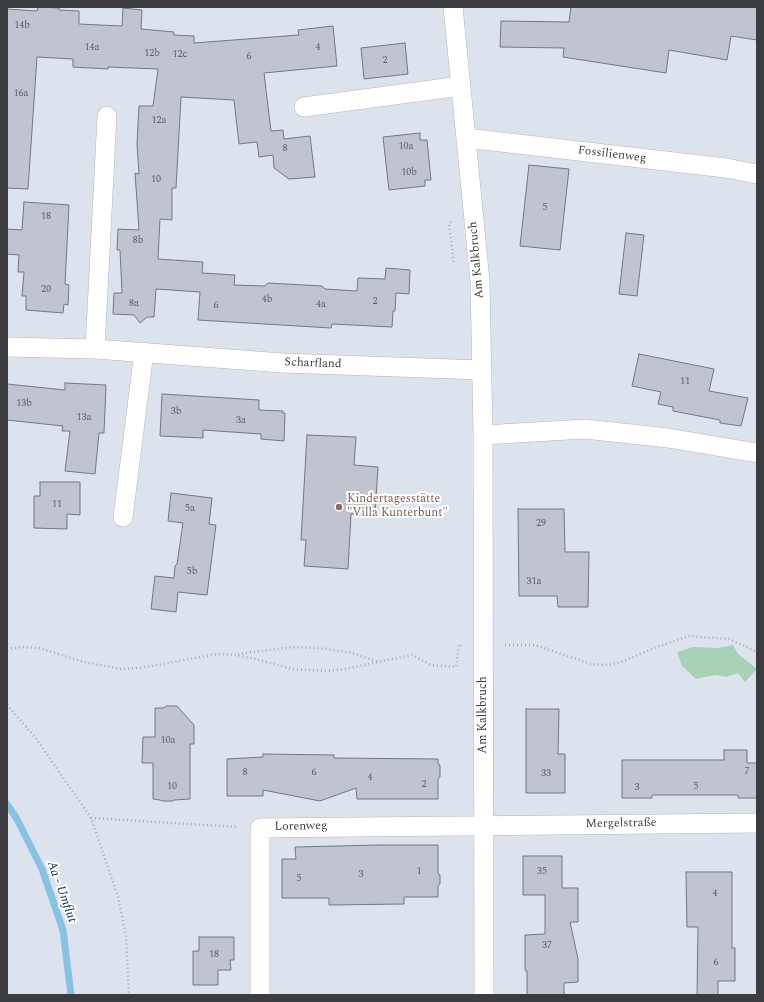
<!DOCTYPE html>
<meta charset="utf-8">
<style>
body{margin:0}
#map{position:relative;width:764px;height:1002px;overflow:hidden;background:#dde3ed;font-family:Spectral,serif}
canvas{display:block}
.frame{position:absolute;inset:0;border:8px solid #3a3c40;pointer-events:none}
</style>
<div id="map">
<canvas width="764" height="1002"></canvas>
<div class="frame"></div>
</div>
<script>
const c = document.querySelector('canvas').getContext('2d');
c.lineJoin = 'round';
function paint(path, color) {
  c.fillStyle = color;
  c.fill(path, 'evenodd');
}
function poly(rows) {
  const path = new Path2D();
  for (const r of rows) {
    path.moveTo(r[0], r[1]);
    for (let i = 2; i < r.length; i += 2) path.lineTo(r[i], r[i + 1]);
  }
  return path;
}
function strokePath(path, color, width, dash) {
  c.strokeStyle = color;
  c.lineWidth = width;
  c.lineCap = dash ? 'butt' : 'round';
  c.setLineDash(dash || []);
  c.stroke(path);
}
function write(font, color, halo, rows, align = 'center') {
  c.font = font + ' Spectral,serif';
  c.lineWidth = 4;
  c.setLineDash([]);
  c.textBaseline = 'middle';
  c.strokeStyle = halo;
  c.fillStyle = color;
  for (const [text, x, y, turn = 0] of rows) {
    c.save();
    c.translate(x, y);
    c.rotate((+turn || 0) * Math.PI / 180);
    c.textAlign = isNaN(turn) ? turn : align;
    if (halo) c.strokeText(text, 0, 0);
    c.fillText(text, 0, 0);
    c.restore();
  }
}
paint(poly([
 [733,645,738,654,757,669,745,682,738,673,726,677,715,675,696,679,682,666,677,652,693,647,718,648]
]), '#a8d2b8');
strokePath(poly([
 [7,804,17,819,42,869,63,930,71,995]
]), '#88c2e3', 7);
const building = poly([
 [38,7,59,8,59,10,79,11,79,24,122,26,123,8,142,10,141,29,174,32,174,35,194,36,194,43,299,35,298,30,333,26,337,66,264,73,271,131,283,130,284,139,310,136,315,177,289,179,274,168,273,155,259,157,257,142,239,144,234,100,181,97,176,188,172,188,172,220,160,219,158,259,203,262,202,273,235,275,234,285,265,286,268,283,322,286,325,289,357,291,358,278,385,279,386,268,410,270,409,294,396,293,395,311,393,311,392,327,332,324,331,328,198,320,200,292,156,289,154,317,147,317,140,323,134,315,113,314,114,293,122,293,120,250,117,250,118,229,139,230,135,173,139,174,137,144,139,106,153,106,158,69,108,67,108,69,73,67,73,59,37,57,28,189,7,188,7,9,37,11,38,7],
 [571,7,757,7,757,40,731,36,727,60,669,50,666,73,563,57,564,48,500,47,501,21,569,22,571,7],
 [405,43,408,74,364,79,361,48,405,43],
 [420,133,420,140,427,140,431,180,425,180,425,186,389,190,383,137,420,133],
 [529,165,569,169,560,250,520,246,529,165],
 [24,202,69,205,65,284,69,285,68,305,64,304,63,313,26,310,26,296,22,296,24,272,18,272,19,255,7,254,7,229,22,230,24,202],
 [626,233,644,235,637,296,619,294,626,233],
 [639,354,714,369,709,391,748,398,741,426,720,423,720,420,673,411,673,407,658,404,661,392,632,386,639,354],
 [65,383,106,385,104,433,99,433,95,474,65,471,70,431,62,431,63,426,7,420,7,384,65,390,65,383],
 [162,394,259,400,259,410,283,411,282,413,285,413,284,441,261,439,261,434,203,430,203,438,160,436,162,394],
 [307,435,356,437,354,465,378,467,375,515,351,514,348,569,304,566,306,540,301,540,307,435],
 [40,482,80,482,80,515,67,514,67,529,34,528,34,496,40,496,40,482],
 [171,493,212,498,209,524,216,525,207,595,178,592,176,612,151,609,155,576,174,578,175,566,177,564,183,523,168,521,171,493],
 [518,509,564,509,565,552,589,552,588,607,558,607,557,596,519,596,518,509],
 [166,706,177,706,194,725,194,744,190,744,190,799,174,800,173,801,162,801,160,800,153,799,153,763,142,763,143,737,155,737,155,708,164,708,166,706],
 [526,709,559,709,558,754,565,754,565,793,526,793,526,709],
 [724,750,747,750,747,763,757,763,757,798,738,798,738,795,652,795,652,798,622,798,622,760,724,760,724,750],
 [263,754,334,755,334,758,438,759,438,764,440,765,440,777,438,779,438,799,357,799,356,788,320,801,263,790,263,796,227,796,227,759,263,757,263,754],
 [378,845,438,845,438,873,440,875,440,884,438,886,438,897,404,897,404,904,329,905,329,898,282,898,282,859,296,859,295,847,378,845],
 [523,856,562,856,562,888,578,888,578,922,570,922,578,959,578,982,564,983,564,995,527,995,527,971,525,970,525,935,545,934,545,895,523,895,523,856],
 [686,872,732,872,732,948,735,948,735,981,718,981,718,995,697,995,698,927,687,927,686,872],
 [199,937,234,937,234,960,230,960,231,970,218,970,218,985,193,985,193,951,199,951,199,937]
]);
paint(building, '#bfc4ce');
strokePath(building, '#737780', 1);
const minor = poly([
 [453,7,480,281,483,435,484,995],
 [304,107,461,86],
 [466,138,726,168,757,174],
 [7,347,95,349,283,363,482,370],
 [95,349,107,116],
 [483,435,585,429,668,438,757,453],
 [123,517,144,352],
 [260,995,260,828,757,823]
]);
strokePath(minor, '#b0b5bf', 20);
strokePath(poly([
 [451,222,449,224,454,264],
 [505,645,535,645,591,664,609,665,624,661,654,648,689,636,729,639,757,652],
 [7,649,21,647,39,648,84,662,121,669,140,668,217,654,236,655,255,659,292,669,328,671,345,669,412,655,431,665,456,667,459,645,462,645],
 [238,654,293,647,319,648,352,653,379,662],
 [7,705,35,737,91,818,118,897,126,935,129,995],
 [91,818,238,827]
]), '#a6abb2', 2.5, [1, 3]);
strokePath(minor, '#fff', 19);
for (const [x, y, r, color] of [
 [339,507,4,"#8d6e63"]
]) {
  const dot = new Path2D();
  dot.arc(x, y, r, 0, 2 * Math.PI);
  c.fillStyle = color;
  c.fill(dot);
  strokePath(dot, '#fff', 1.5);
}
write('10px', '#5b5e64', null, [
 ["14b",22,26],
 ["14a",92,48],
 ["4",318,48],
 ["12b",152,54],
 ["12c",180,55],
 ["6",249,57],
 ["2",385,61],
 ["16a",21,94],
 ["12a",159,121],
 ["10a",406,147],
 ["8",285,149],
 ["10b",409,173],
 ["10",156,180],
 ["5",545,208],
 ["18",46,217],
 ["8b",138,241],
 ["20",46,290],
 ["4b",267,300],
 ["2",375,302],
 ["8a",134,304],
 ["4a",321,305],
 ["6",216,306],
 ["11",685,382],
 ["13b",24,404],
 ["3b",176,412],
 ["13a",84,418],
 ["3a",241,421],
 ["11",57,505],
 ["5a",190,509],
 ["29",541,524],
 ["5b",192,572],
 ["31a",534,582],
 ["10a",168,741],
 ["7",747,772],
 ["8",245,773],
 ["6",314,773],
 ["33",546,774],
 ["4",370,778],
 ["2",424,785],
 ["10",172,787],
 ["5",696,787],
 ["3",637,788],
 ["1",419,872],
 ["35",542,872],
 ["3",361,875],
 ["5",299,879],
 ["4",715,894],
 ["37",547,946],
 ["18",214,955],
 ["6",716,963]
]);
write('12px', '#3a3c40', '#fff', [
 ["Fossilienweg",612,155,7],
 ["Am Kalkbruch",477,260,-95],
 ["Scharfland",313,364,2],
 ["Am Kalkbruch",484,715,-90],
 ["Mergelstraße",621,824,-1],
 ["Lorenweg",301,827,-1]
]);
write('12px', '#785e54', '#fff', [
 ["Kindertagesstätte",347,500],
 ["\"Villa Kunterbunt\"",347,514]
], 'left');
write('italic 13px', '#003047', '#fff', [
 ["Aa - Umflut",61,892,70]
]);
</script>
